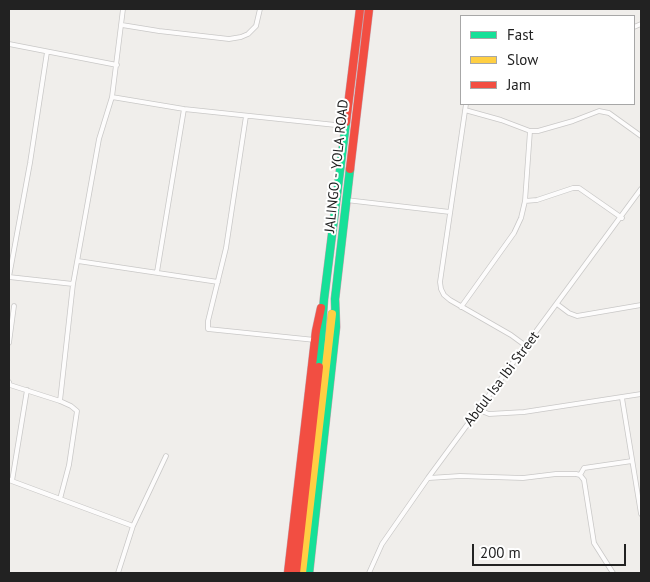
<!DOCTYPE html>
<style>
body{margin:0}
#map{position:relative;width:650px;height:582px;overflow:hidden;background:#f0eeeb;font-family:"PT Sans",sans-serif}
canvas{display:block}
.frame{position:absolute;inset:0;border:10px solid #222;pointer-events:none}
.legend{position:absolute;left:460px;top:15px;width:175px;height:90px;box-sizing:border-box;background:#fff;border:1px solid #a7a7a7;margin:0;padding:6px 9px;list-style:none;font-size:15px;color:#222}
.legend li{display:flex;align-items:center;gap:10px;height:25px}
.legend b{width:25px;border:1px solid #a7a7a7}
.scale{position:absolute;left:472px;top:544px;width:154px;height:22px;box-sizing:border-box;border:2px solid #222;border-top:0;padding-left:6px;font-size:15px;line-height:18px;white-space:nowrap;color:#222;-webkit-text-stroke:4px #fff;paint-order:stroke}
</style>
<div id="map">
<canvas width="650" height="582"></canvas>
<div class="frame"></div>
<ul class="legend">
<li><b style="height:6px;background:#16e098"></b>Fast</li>
<li><b style="height:6px;background:#ffcf43"></b>Slow</li>
<li><b style="height:6px;background:#f24e42"></b>Jam</li>
</ul>
<div class="scale">200 m</div>
</div>
<script>
const c = document.querySelector('canvas').getContext('2d');
c.lineJoin = 'round';
function poly(rows) {
  const path = new Path2D();
  for (const r of rows) {
    path.moveTo(r[0], r[1]);
    for (let i = 2; i < r.length; i += 2) path.lineTo(r[i], r[i + 1]);
  }
  return path;
}
function strokePath(path, color, width, dash) {
  c.strokeStyle = color;
  c.lineWidth = width;
  c.lineCap = dash ? 'butt' : 'round';
  c.setLineDash(dash || []);
  c.stroke(path);
}
function write(font, color, halo, rows, align = 'center') {
  c.font = font + ' "PT Sans",sans-serif';
  c.lineWidth = 4;
  c.setLineDash([]);
  c.textBaseline = 'middle';
  c.strokeStyle = halo;
  c.fillStyle = color;
  for (const [text, x, y, turn = 0] of rows) {
    c.save();
    c.translate(x, y);
    c.rotate((+turn || 0) * Math.PI / 180);
    c.textAlign = isNaN(turn) ? turn : align;
    if (halo) c.strokeText(text, 0, 0);
    c.fillText(text, 0, 0);
    c.restore();
  }
}
const street = poly([
 [122,25,159,31,229,39,241,37,248,34,256,26,260,9],
 [634,27,641,24],
 [9,44,117,65],
 [112,97,184,109,345,126],
 [466,104,440,282,441,289,444,295,450,300,511,335,526,346],
 [465,110,501,120,530,131,538,131,573,121,599,111,609,113,641,136],
 [246,116,226,248,208,321,208,329,315,340],
 [346,200,450,212],
 [525,201,537,200,573,188,579,188,622,218],
 [78,261,218,282],
 [157,272,184,109],
 [9,277,30,163,47,52],
 [9,277,73,284],
 [557,304,569,313,577,316,641,305],
 [461,307,514,233,521,218,525,201,530,131],
 [9,343,14,306],
 [9,382,10,385,60,401,71,406,77,411,69,465,60,499],
 [622,398,641,514],
 [60,401,73,284,99,139,112,97,123,9],
 [479,410,489,414,524,412,641,394],
 [580,475,584,468,632,461],
 [429,478,460,476,523,478,556,474,576,474,580,475,584,480,594,543,613,573],
 [9,480,133,526,118,573],
 [12,481,27,390],
 [133,526,166,456],
 [369,573,382,544,428,478,641,189]
]);
const fast = poly([
 [319,367,324,299,346,122],
 [309,573,336,327,335,299,350,169]
]);
const slow = poly([
 [302,573,332,314]
]);
const jam = poly([
 [346,122,360,9],
 [350,169,369,9],
 [288,573,316,331,321,308],
 [296,573,319,367]
]);
strokePath(street, '#c9c8c7', 5.5);
strokePath(fast, '#c5a2ac', 9);
strokePath(slow, '#c5a2ac', 9);
strokePath(jam, '#c5a2ac', 9);
strokePath(street, '#fdfcfc', 4);
strokePath(fast, '#16e098', 8);
strokePath(slow, '#ffcf43', 8);
strokePath(jam, '#f24e42', 8);
write('14px', '#222', '#fff', [
 ["JALINGO - YOLA ROAD",337,166,-84],
 ["Abdul Isa Ibi Street",502,379,-53]
]);
</script>
